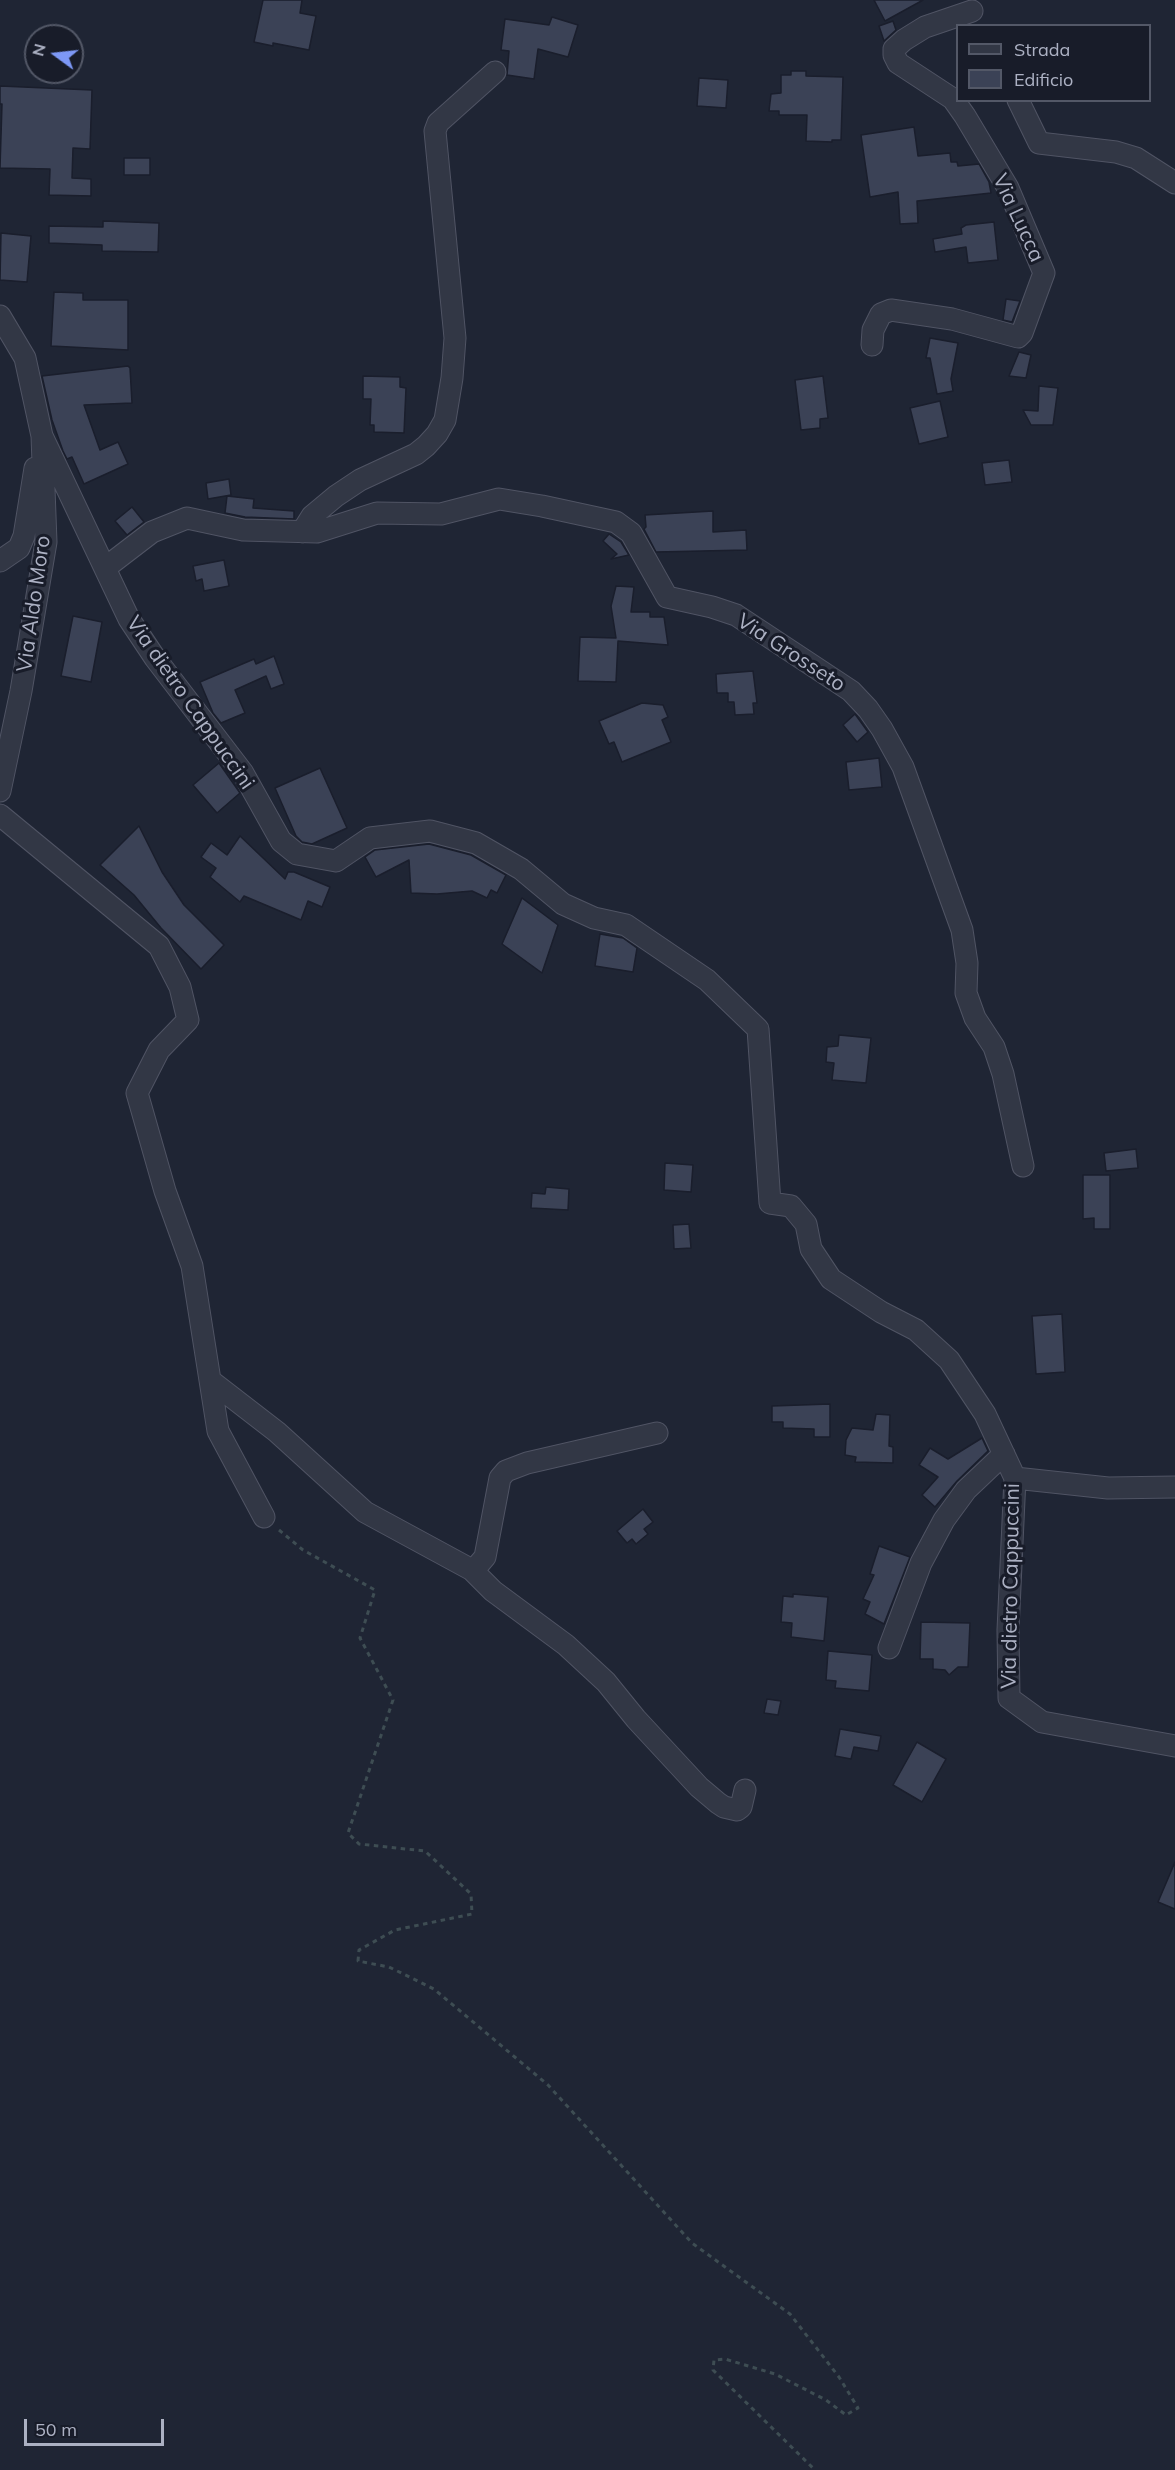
<!DOCTYPE html>
<style>
body{margin:0}
#map{position:relative;width:1175px;height:2470px;overflow:hidden;background:#1f2534;font-family:Mulish,sans-serif}
canvas{display:block}
.legend{position:absolute;left:956px;top:24px;width:195px;height:78px;box-sizing:border-box;background:#181c29;border:2px solid #535867;margin:0;padding:8px 10px;list-style:none;font-size:18px;color:#acb1c3}
.legend li{display:flex;align-items:center;gap:12px;height:30px}
.legend b{width:30px;border:2px solid #535867}
.north{position:absolute;left:24px;top:24px;width:60px;height:60px;box-sizing:border-box;background:#181c29;border:2px solid #535867;border-radius:50%;rotate:285deg;font-size:16px;font-weight:700;line-height:24px;text-align:center;color:#acb1c3}
.north::after{content:'';display:block;margin:auto;width:21px;height:27px;background:#7d98f6;clip-path:polygon(50% 0,100% 100%,50% 72%,0 100%)}
.scale{position:absolute;left:24px;top:2419px;width:140px;height:27px;box-sizing:border-box;border:3px solid #acb1c3;border-top:0;padding-left:8px;font-size:18px;line-height:21px;white-space:nowrap;color:#acb1c3;-webkit-text-stroke:4px #181c29;paint-order:stroke}
</style>
<div id="map">
<canvas width="1175" height="2470"></canvas>
<ul class="legend">
<li><b style="height:8px;background:#323745"></b>Strada</li>
<li><b style="height:16px;background:#3b4256"></b>Edificio</li>
</ul>
<div class="north">N</div>
<div class="scale">50 m</div>
</div>
<script>
const c = document.querySelector('canvas').getContext('2d');
c.lineJoin = 'round';
function paint(path, color) {
  c.fillStyle = color;
  c.fill(path, 'evenodd');
}
function poly(rows) {
  const path = new Path2D();
  for (const r of rows) {
    path.moveTo(r[0], r[1]);
    for (let i = 2; i < r.length; i += 2) path.lineTo(r[i], r[i + 1]);
  }
  return path;
}
function strokePath(path, color, width, dash) {
  c.strokeStyle = color;
  c.lineWidth = width;
  c.lineCap = dash ? 'butt' : 'round';
  c.setLineDash(dash || []);
  c.stroke(path);
}
function write(font, color, halo, rows, align = 'center') {
  c.font = font + ' Mulish,sans-serif';
  c.lineWidth = 6;
  c.setLineDash([]);
  c.textBaseline = 'middle';
  c.strokeStyle = halo;
  c.fillStyle = color;
  for (const [text, x, y, turn = 0] of rows) {
    c.save();
    c.translate(x, y);
    c.rotate((+turn || 0) * Math.PI / 180);
    c.textAlign = isNaN(turn) ? turn : align;
    if (halo) c.strokeText(text, 0, 0);
    c.fillText(text, 0, 0);
    c.restore();
  }
}
const building = poly([
 [263,0,302,0,300,13,316,16,309,50,273,43,273,46,254,42,263,0],
 [874,0,923,0,885,21,874,0],
 [552,17,578,25,568,57,538,49,534,79,507,75,509,51,501,50,505,19,549,25,552,17],
 [893,21,896,30,884,41,879,26,893,21],
 [791,71,806,71,806,76,843,77,841,140,832,140,832,142,806,141,807,115,779,115,779,111,769,111,771,94,781,93,781,75,791,75,791,71],
 [699,78,728,80,726,108,697,106,699,78],
 [0,86,92,90,90,149,73,148,72,178,91,179,91,196,49,195,50,169,0,168,2,104,0,104,0,86],
 [914,127,918,156,950,153,951,162,957,162,958,166,979,164,989,182,991,193,917,201,918,223,900,224,898,192,870,197,861,135,914,127],
 [124,158,150,158,150,175,124,175,124,158],
 [103,221,159,223,158,252,102,251,102,245,49,243,49,226,103,227,103,221],
 [994,222,998,260,968,263,966,247,935,252,933,239,962,234,961,228,966,225,994,222],
 [1,233,31,236,27,282,0,280,1,233],
 [54,292,83,293,83,300,128,300,128,350,51,346,54,292],
 [1006,299,1020,301,1012,322,1003,320,1006,299],
 [930,338,958,343,951,379,953,391,937,394,930,358,926,358,930,338],
 [1019,352,1031,355,1026,378,1009,376,1019,352],
 [128,366,130,368,132,403,84,405,100,450,118,442,128,464,84,484,72,457,67,459,63,451,52,420,42,376,128,366],
 [363,376,400,377,400,387,406,388,404,433,374,432,374,425,370,425,371,399,363,399,363,376],
 [823,376,828,418,820,419,820,428,801,430,795,380,823,376],
 [1039,386,1058,388,1053,425,1031,425,1023,410,1038,411,1039,386],
 [940,401,948,437,919,444,910,408,940,401],
 [1009,460,1012,482,985,485,982,463,1009,460],
 [229,479,231,495,208,499,206,483,229,479],
 [227,496,254,499,253,508,294,511,294,519,245,517,225,513,227,496],
 [132,507,144,522,127,535,115,521,132,507],
 [713,511,713,532,746,530,747,550,656,552,644,529,646,527,645,515,713,511],
 [609,534,621,542,629,555,611,559,617,554,603,541,609,534],
 [224,560,229,586,204,591,202,579,196,581,193,566,224,560],
 [616,586,634,587,631,612,650,612,650,617,664,617,668,645,618,641,616,682,578,681,580,637,616,638,611,606,616,586],
 [73,616,102,622,91,682,61,676,73,616],
 [274,656,284,684,271,689,266,676,235,690,245,713,221,723,213,713,200,682,254,659,256,664,274,656],
 [753,671,757,703,753,703,754,714,735,715,734,702,728,702,728,693,717,693,716,674,753,671],
 [642,703,663,705,668,717,662,720,671,742,622,762,614,742,609,744,599,721,642,703],
 [855,714,868,732,857,742,843,725,855,714],
 [879,758,882,787,849,790,846,762,879,758],
 [219,763,240,793,217,813,193,785,219,763],
 [320,768,347,828,312,844,302,842,296,836,275,788,320,768],
 [139,826,162,872,184,905,224,945,201,969,161,928,134,895,100,865,139,826],
 [240,836,285,879,288,872,294,872,330,887,322,907,308,901,301,920,244,896,240,902,210,877,216,868,201,857,211,843,227,855,240,836],
 [429,844,471,855,506,875,497,893,491,890,487,898,472,891,437,894,411,893,409,860,376,877,365,857,375,850,429,844],
 [522,898,558,925,542,973,502,944,522,898],
 [600,934,623,938,637,948,633,972,595,966,600,934],
 [839,1035,871,1038,866,1083,832,1080,834,1063,826,1062,827,1047,838,1046,839,1035],
 [1136,1149,1138,1168,1106,1171,1104,1153,1136,1149],
 [665,1163,693,1165,691,1192,664,1190,665,1163],
 [1083,1175,1110,1175,1110,1229,1094,1229,1094,1218,1083,1219,1083,1175],
 [546,1187,569,1189,568,1210,531,1208,532,1193,545,1194,546,1187],
 [689,1224,691,1248,674,1249,673,1225,689,1224],
 [1062,1314,1065,1372,1036,1374,1032,1316,1062,1314],
 [830,1404,830,1437,814,1437,814,1429,783,1428,783,1422,772,1422,772,1406,830,1404],
 [876,1414,890,1415,889,1446,893,1447,893,1463,855,1462,856,1457,845,1455,846,1440,852,1428,873,1430,876,1414],
 [982,1438,988,1451,957,1481,935,1507,922,1495,938,1477,919,1465,930,1448,948,1459,982,1438],
 [643,1509,653,1522,644,1529,648,1534,636,1544,632,1539,627,1543,617,1531,643,1509],
 [879,1546,910,1557,884,1624,865,1614,870,1602,863,1599,874,1575,870,1574,879,1546],
 [793,1594,828,1597,824,1641,791,1637,792,1623,781,1622,783,1596,793,1597,793,1594],
 [921,1622,970,1623,968,1667,958,1667,949,1675,945,1670,933,1669,933,1659,920,1659,921,1622],
 [828,1651,872,1655,869,1691,835,1688,836,1681,826,1680,828,1651],
 [767,1699,781,1701,778,1715,764,1713,767,1699],
 [840,1729,881,1736,878,1751,854,1747,851,1759,835,1756,840,1729],
 [917,1742,946,1759,922,1802,893,1785,917,1742],
 [1175,1862,1175,1909,1158,1902,1175,1862]
]);
paint(building, '#3b4256');
strokePath(building, '#1a1e2c', 1.5);
const street = poly([
 [1018,100,1039,143,1116,152,1136,158,1175,183],
 [0,316,25,358,42,436,46,542,21,691,0,791],
 [872,345,873,330,881,314,891,310,952,319,1018,337,1022,333,1044,273,1008,188,965,116,953,99,898,63,894,55,894,49,904,40,925,27,972,11],
 [42,436,129,619,155,658,243,773,281,841,297,854,336,861,370,838,430,831,476,843,521,869,563,904,594,918,626,925,707,980,758,1029,770,1203,791,1206,806,1224,811,1249,831,1279,881,1312,916,1330,949,1360,985,1414,1015,1478,1008,1630,1009,1698,1042,1722,1175,1746],
 [302,532,312,516,336,496,360,480,416,454,426,446,437,434,445,420,452,378,455,338,435,131,438,123,495,72],
 [0,561,19,548,24,536,35,468],
 [105,568,152,532,187,518,243,530,317,532,377,513,441,514,499,499,542,506,616,522,631,533,667,597,712,607,736,615,851,691,868,709,882,729,903,767,962,930,967,963,966,993,975,1018,994,1047,1003,1074,1023,1166],
 [0,815,159,946,180,987,188,1020,159,1050,137,1093,165,1191,192,1266,218,1431,264,1517],
 [211,1381,277,1432,365,1512,472,1570,493,1591,566,1645,606,1682,636,1719,699,1787,718,1803,724,1807,737,1810,741,1807,745,1790],
 [1015,1478,1108,1488,1175,1487],
 [473,1571,485,1557,500,1478,506,1471,527,1463,657,1433],
 [889,1648,921,1563,944,1520,966,1490,1004,1454]
]);
strokePath(street, '#505464', 23);
strokePath(poly([
 [279,1530,303,1550,375,1590,360,1638,393,1700,348,1833,359,1844,425,1851,471,1894,472,1914,395,1930,359,1950,358,1961,389,1967,434,1989,548,2085,692,2243,790,2314,839,2377,858,2408,846,2415,826,2400,775,2374,725,2359,714,2360,713,2370,815,2470]
]), '#3e4d53', 3, [4.5, 4.5]);
strokePath(street, '#323745', 21);
write('21px', '#acb1c3', '#181c29', [
 ["Via Lucca",1018,218,65],
 ["Via Aldo Moro",34,604,-82],
 ["Via Grosseto",791,653,33],
 ["Via dietro Cappuccini",190,703,55],
 ["Via dietro Cappuccini",1011,1586,-89]
]);
</script>
